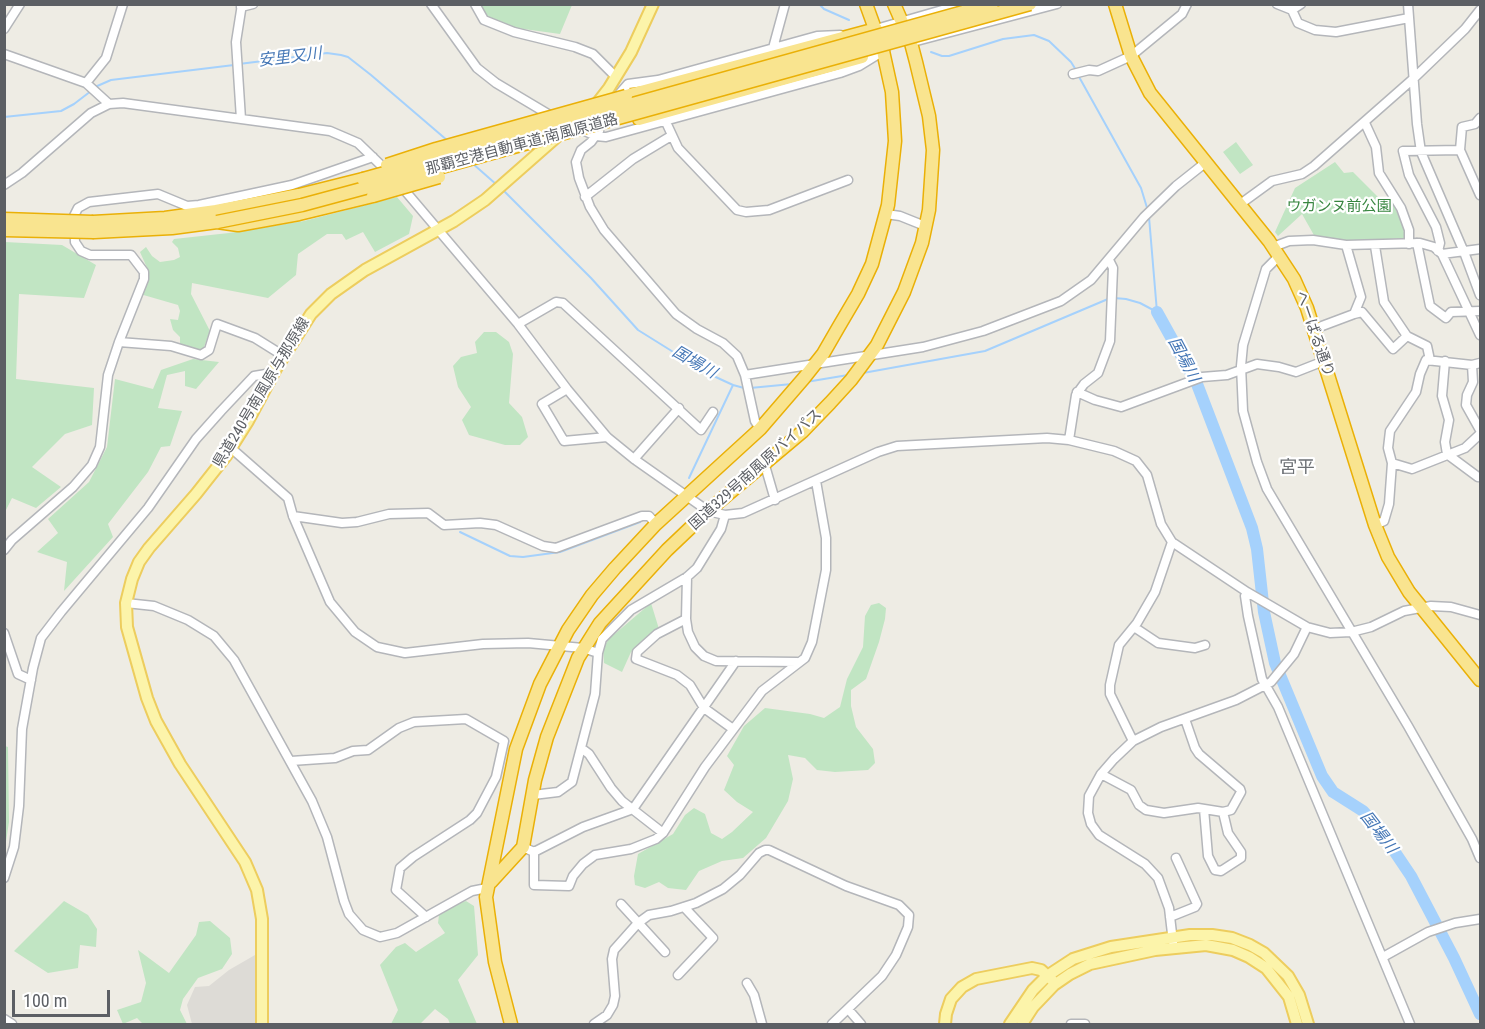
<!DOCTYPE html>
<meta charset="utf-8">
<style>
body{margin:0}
#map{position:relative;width:1485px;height:1029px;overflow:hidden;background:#eeece4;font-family:"Roboto Condensed",sans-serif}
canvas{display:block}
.frame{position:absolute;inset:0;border:6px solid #5c5f64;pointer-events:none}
.scale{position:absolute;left:12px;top:990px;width:98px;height:27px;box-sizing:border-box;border:3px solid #5c5f64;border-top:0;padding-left:8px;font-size:18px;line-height:21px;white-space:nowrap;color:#5c5f64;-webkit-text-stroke:4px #fff;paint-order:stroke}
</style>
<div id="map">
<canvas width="1485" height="1029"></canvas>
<div class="frame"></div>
<div class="scale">100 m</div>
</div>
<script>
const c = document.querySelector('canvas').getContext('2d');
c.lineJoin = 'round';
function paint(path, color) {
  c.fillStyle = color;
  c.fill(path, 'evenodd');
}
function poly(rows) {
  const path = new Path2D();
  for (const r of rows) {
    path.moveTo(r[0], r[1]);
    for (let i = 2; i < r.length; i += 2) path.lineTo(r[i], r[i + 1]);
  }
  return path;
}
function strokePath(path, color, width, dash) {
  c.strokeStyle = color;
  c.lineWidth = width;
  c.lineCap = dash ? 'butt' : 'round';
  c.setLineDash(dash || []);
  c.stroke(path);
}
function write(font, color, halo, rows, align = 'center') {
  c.font = font + ' "Roboto Condensed","Noto Sans JP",sans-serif';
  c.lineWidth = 4.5;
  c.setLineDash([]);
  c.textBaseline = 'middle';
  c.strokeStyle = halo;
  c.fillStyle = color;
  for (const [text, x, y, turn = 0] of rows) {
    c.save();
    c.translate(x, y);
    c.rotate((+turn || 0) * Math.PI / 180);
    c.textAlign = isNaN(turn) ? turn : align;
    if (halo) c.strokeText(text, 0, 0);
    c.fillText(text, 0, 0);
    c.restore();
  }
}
paint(poly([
 [255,955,256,1024,192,1024,187,1005,195,987,209,986,229,970]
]), '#dddbd6');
paint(poly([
 [481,5,572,5,560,34,509,27,489,18,484,13],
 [1236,142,1253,165,1240,174,1223,152],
 [1335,162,1344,173,1353,172,1380,199,1383,206,1392,201,1403,226,1405,238,1346,242,1315,237,1302,214,1278,236,1275,232,1295,188],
 [397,197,413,216,409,234,375,252,363,232,346,240,342,234,327,234,298,254,296,275,268,298,192,283,191,294,210,331,204,347,199,351,180,344,180,337,173,330,170,319,178,320,180,311,178,305,140,294,146,283,148,270,140,252,146,247,152,256,160,262,174,260,180,257,178,248,172,242,174,239,229,233,304,221],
 [5,242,62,245,96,265,84,298,19,294,16,379,94,388,92,425,65,434,32,467,61,487,36,508,12,498,5,512],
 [484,332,496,332,509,342,513,354,509,403,522,417,528,437,520,445,505,445,469,435,462,420,471,407,458,387,453,366,461,357,477,353,475,342],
 [193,359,219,362,196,389,185,386,185,371,167,375,158,408,182,411,170,446,161,447,148,472,108,524,113,537,64,591,67,562,37,552,58,533,48,519,89,482,107,447,115,379,153,389,161,370],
 [651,603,659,629,631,652,622,672,604,663,603,647,610,638],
 [879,603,886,608,885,619,879,642,866,679,851,690,851,706,856,727,873,749,875,763,868,770,835,772,817,770,805,758,788,755,793,779,788,801,766,838,743,858,722,861,699,871,686,890,668,888,659,882,645,888,635,885,634,876,638,854,673,834,685,815,694,808,705,814,711,833,722,839,732,832,753,812,737,802,724,790,734,765,727,756,744,726,765,708,810,714,824,718,840,707,847,679,863,647,865,616,871,605],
 [5,746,8,747,9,822,5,848],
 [64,901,88,915,97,929,96,947,80,945,78,968,48,973,14,951],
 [466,901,474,906,478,955,458,980,477,1024,450,1024,448,1019,435,1009,420,1024,391,1024,398,1010,380,965,396,947,405,943,416,952,445,933,438,923,439,915,457,904],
 [210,921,230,938,232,954,222,969,198,978,183,999,180,1010,187,1024,143,1024,137,1018,123,1024,117,1010,141,1002,146,983,138,950,169,973,196,935,199,922]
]), '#c1e5c3');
strokePath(poly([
 [819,4,824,9,849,20],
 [931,52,942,56,949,56,1003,39,1034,35,1049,41,1071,62,1076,70],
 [239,64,327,53,341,55,348,57,371,75,448,141],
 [1078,75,1141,188,1148,211],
 [95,87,111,80,234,65],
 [4,117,61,111,74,104,91,91],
 [472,163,497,185],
 [501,188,591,278,638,330,707,373,733,385,744,388],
 [1149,217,1157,312],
 [1114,298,1126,299,1140,303,1157,312],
 [863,373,985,351,1108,299],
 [806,382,848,375],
 [750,388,792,384],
 [689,478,733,385],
 [460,532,510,556,523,557,560,552,640,522]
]), '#a5d1fc', 2);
strokePath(poly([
 [1157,312,1197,384,1252,528,1257,549,1264,612,1275,663,1322,776,1333,792,1363,811,1380,830,1411,876,1454,958,1480,1014]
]), '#a5d1fc', 12);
const minor = poly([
 [431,4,477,68,496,83,553,117],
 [475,4,484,20,514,32,575,47,593,54,616,77],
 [1277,4,1292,10,1301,4],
 [1408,4,1417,124,1421,152,1464,252,1480,295],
 [241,7,253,4],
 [1292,10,1298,23,1315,30,1336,32,1409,18],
 [4,29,20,4],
 [876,29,963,4],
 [909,43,1057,4],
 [773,48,785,4],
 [4,54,86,83,109,104],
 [1073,74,1089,70,1098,71,1131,56,1182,14,1187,4],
 [86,83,106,58,123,4],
 [613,101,628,84,658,80,817,36,840,35],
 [1480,118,1475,124,1462,127,1460,150,1480,195],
 [241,119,236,42,242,4],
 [665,120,678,148,737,210,746,212,769,210,848,180],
 [1365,123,1376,147,1379,173,1401,208,1409,230,1409,244],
 [578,128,596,136,606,137,840,73,859,66,885,50],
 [599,131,591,142,581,150,576,162,579,178,590,207,604,230,676,314,697,329,723,343,737,356,745,375,755,421,760,429],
 [4,185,22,173,91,113,109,104,123,103,330,131,358,143,388,172],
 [401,186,518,324,567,389,607,437,634,459,708,511,725,515,743,513,878,452,897,446,1047,438,1069,440,1114,451,1136,461,1147,475,1161,524,1172,542,1247,592,1307,627,1330,633,1351,632,1371,627,1404,611,1431,606,1451,607,1480,615],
 [585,197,633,159,671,136],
 [1239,205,1272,181,1302,174,1314,166,1413,79,1465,29,1480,10],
 [886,214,900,216,925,226],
 [1417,243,1430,306,1446,318,1451,312,1480,311],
 [1375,246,1384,302,1407,336,1427,346,1430,360],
 [1273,247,1289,241,1313,240,1346,245,1420,243,1434,247,1442,254,1480,335],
 [1438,251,1440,243,1436,227,1409,175,1403,151,1460,150],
 [1442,254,1480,249],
 [1279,256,1266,269,1243,345,1241,366,1243,411,1257,462,1267,489,1408,726,1472,839,1480,858],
 [1354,314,1362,312,1393,349,1407,336],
 [518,324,556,302,563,303,701,430,713,412],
 [1314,329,1354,314,1361,297,1346,245],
 [119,342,171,346,201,355,209,350,217,324,255,338,279,353,286,351],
 [1445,361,1442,396,1449,420,1445,442,1447,454,1478,477],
 [1472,365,1473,382,1467,395,1466,405,1480,430],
 [745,375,923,347,983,331,1061,301,1091,280,1144,217,1176,186,1205,163],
 [567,389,542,404,564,441,607,437],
 [1077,392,1095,400,1121,407,1202,377,1227,375,1257,364,1279,367,1296,372,1324,361],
 [1069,440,1076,395,1084,384,1098,373,1110,341,1113,268,1109,260],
 [231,448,288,498,293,516,330,602,355,632,377,647,405,653,483,644,528,643,583,648,598,653],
 [634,459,679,408],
 [764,462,775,500],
 [1392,463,1412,469,1465,448,1480,434],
 [293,516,342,523,357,522,389,514,428,513,444,525,480,523,496,525,543,546,556,548,642,516,649,516,656,524],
 [1375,525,1384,521,1389,504,1392,463,1388,448,1390,431,1416,392,1420,374,1426,360,1472,365,1480,363],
 [4,550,12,540,73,487,92,465,100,447,108,375,119,342,144,279,144,272,131,255,90,255,81,251,75,242,74,216,78,208,89,202,158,194,187,206,199,205,292,185,373,157],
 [687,577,686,619,688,632,695,647,704,656,716,661,797,662],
 [1247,592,1245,596,1248,616,1262,679,1278,707,1410,1024],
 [126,603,154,606,188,620,214,636,234,660,312,801,327,837,344,901,349,914,363,930,380,937,397,933,472,891,487,888],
 [686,619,657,634,637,652,636,659,677,675,690,685,704,708,733,729],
 [1134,627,1158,643,1195,648,1205,645],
 [4,633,18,674,31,680],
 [1133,741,1110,694,1110,685,1119,645,1137,623,1155,592,1172,542],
 [581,748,589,754,611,788,622,801,663,833],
 [291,761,335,758,353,751,368,750,399,728,414,722,466,719,504,741,496,777,477,813,470,820,413,857,400,868,396,890,426,917],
 [1101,774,1131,790,1139,805,1146,810,1164,813,1198,808,1223,812,1231,810,1241,792,1240,789,1199,754,1195,748,1185,719],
 [533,795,558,792,572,782,595,694,598,653,602,639,631,610,687,577,697,568,721,529,725,515],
 [1204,809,1208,856,1215,870,1221,871,1241,858,1241,852,1228,833,1223,812],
 [523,847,534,852,534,885,569,886,573,876,583,864,595,855,631,849,656,839,663,833,705,767,762,691,805,658,812,642,826,570,826,538,816,481],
 [534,852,583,827,633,809,736,661],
 [4,878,14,847,19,806,22,729,33,668,41,638,61,612,148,508,196,439,221,411,254,376,266,374,272,376],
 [621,904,665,952],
 [1170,917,1195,907,1197,904,1176,858],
 [1173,942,1169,908,1158,878,1145,864,1099,835,1091,824,1088,813,1089,796,1101,774,1114,759,1133,741,1161,727,1236,700,1271,682,1294,654,1307,627],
 [1383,957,1428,932,1455,923,1480,919],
 [678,975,713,938,684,907],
 [747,983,754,995,762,1024],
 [848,1009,861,1024],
 [4,1019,12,1024],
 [594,1024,607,1015,613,1005,615,996,612,959,614,950,638,923,649,915,671,911,696,903,723,889,740,875,759,853,765,850,769,850,846,886,899,905,909,915,908,927,896,955,882,976,832,1024],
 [1071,1024,1085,1024]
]);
const major = poly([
 [595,106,609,88,631,52,653,4],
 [262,1024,262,919,257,890,245,862,180,764,156,721,147,698,127,627,126,603,132,579,139,562,149,548,196,494,226,456,248,421,277,367,311,314,331,294,365,270,454,221,485,200,560,134],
 [945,1024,946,1014,951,999,962,987,976,979,1032,968,1041,970,1052,980],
 [1010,1024,1033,990,1047,976,1073,959,1111,947,1190,935,1212,935,1232,938,1250,945,1264,953,1288,976,1299,995,1308,1024],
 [1022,1024,1033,1007,1054,985,1070,974,1090,964,1155,950,1206,945,1233,950,1249,957,1266,968,1289,997,1297,1024]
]);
const highway = poly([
 [1115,4,1131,56,1150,93,1269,241,1294,279,1307,308,1375,525,1388,557,1409,592,1480,680],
 [626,96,876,29],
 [639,119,862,57],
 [93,222,165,218,216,211,299,195,363,179],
 [94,232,172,228,217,222,238,225,299,214,373,196],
 [491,882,523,847,535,780,547,737,578,658,600,623,667,550,708,511,802,432,830,403,851,380,877,345,904,292,922,243,929,210,933,150,929,116,916,62,911,43,894,4],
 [511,1024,495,962,486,897,516,749,540,684,568,630,592,595,615,568,656,524,760,429,804,378,823,354,838,328,858,294,872,264,888,205,895,141,892,92,883,51,866,4]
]);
strokePath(minor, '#b4b6ba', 11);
strokePath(major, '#edcd5e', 14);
strokePath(highway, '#eab007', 15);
strokePath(minor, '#fff', 8);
strokePath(major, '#fcf4aa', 10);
strokePath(highway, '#f9e48f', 12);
const highwayBridge = poly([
 [387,165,436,149,626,96],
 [363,179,992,4],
 [373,196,439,177],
 [4,219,93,222],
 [217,222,302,205,391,181,1030,4],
 [4,230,94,232]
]);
strokePath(highwayBridge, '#eab007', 15, []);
strokePath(highwayBridge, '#f9e48f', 12);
write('15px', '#5c5f64', '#fff', [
 ["那覇空港自動車道;南風原道路",522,145,-15],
 ["へーばる通り",1314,334,71],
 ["県道240号南風原与那原線",262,393,-59],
 ["国道329号南風原バイパス",756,470,-42]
]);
write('15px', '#388640', '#fff', [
 ["ウガンヌ前公園",1339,207]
]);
write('italic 16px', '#4577b6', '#fff', [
 ["安里又川",290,58,-7],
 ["国場川",1183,360,62],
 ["国場川",694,363,30],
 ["国場川",1378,833,52]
]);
write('18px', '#6d7176', '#fff', [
 ["宮平",1297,468]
]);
</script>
